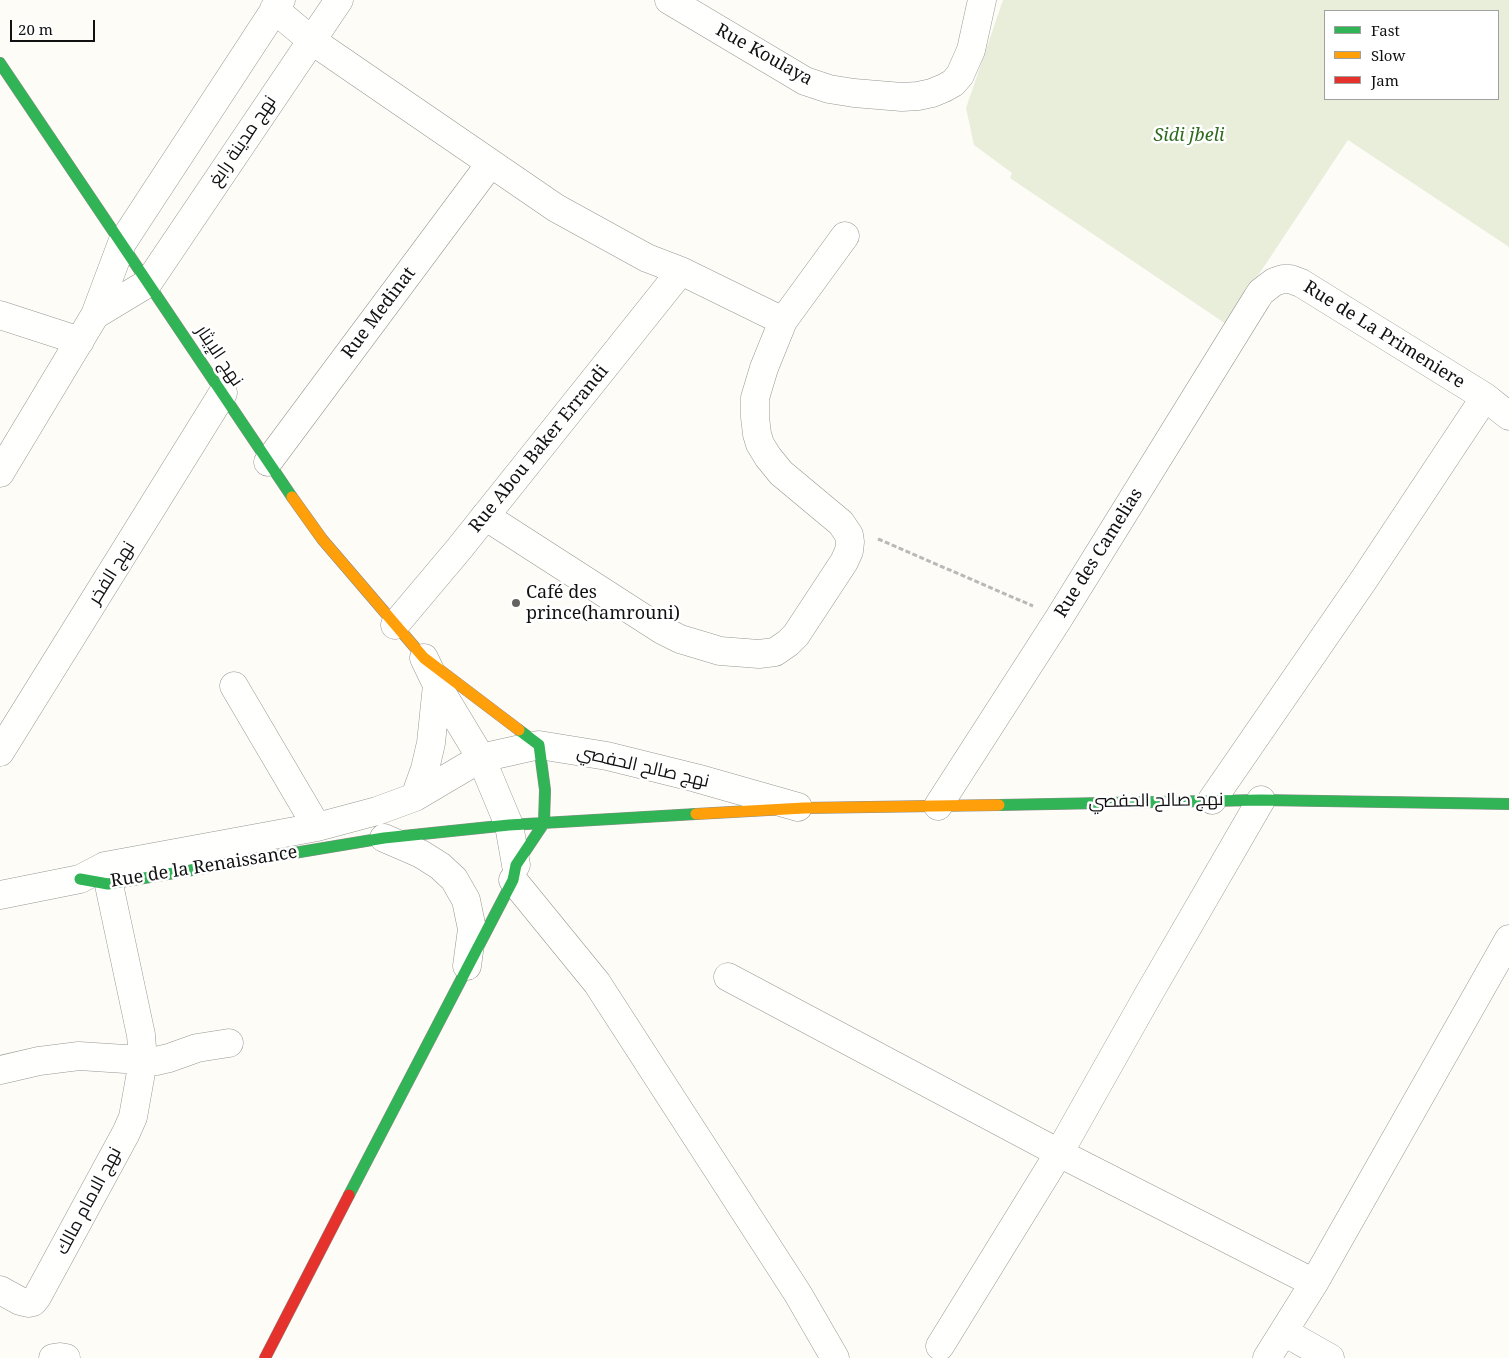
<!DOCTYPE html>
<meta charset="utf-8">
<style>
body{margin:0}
#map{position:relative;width:1509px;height:1358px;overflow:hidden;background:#fdfcf7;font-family:"Noto Serif",serif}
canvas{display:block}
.legend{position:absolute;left:1324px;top:10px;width:175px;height:90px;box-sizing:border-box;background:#fff;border:1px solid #a0a0a0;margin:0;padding:6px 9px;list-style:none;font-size:15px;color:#111}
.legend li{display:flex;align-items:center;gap:10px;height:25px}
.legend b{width:25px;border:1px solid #a0a0a0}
.scale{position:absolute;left:10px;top:20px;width:85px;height:22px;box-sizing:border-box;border:2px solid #111;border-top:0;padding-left:6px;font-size:15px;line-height:18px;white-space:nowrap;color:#111;-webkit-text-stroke:4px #fff;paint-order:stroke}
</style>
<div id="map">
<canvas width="1509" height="1358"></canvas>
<ul class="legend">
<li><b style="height:6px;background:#30b455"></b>Fast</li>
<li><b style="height:6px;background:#ff9f0a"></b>Slow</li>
<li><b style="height:6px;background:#e5322d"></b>Jam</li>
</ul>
<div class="scale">20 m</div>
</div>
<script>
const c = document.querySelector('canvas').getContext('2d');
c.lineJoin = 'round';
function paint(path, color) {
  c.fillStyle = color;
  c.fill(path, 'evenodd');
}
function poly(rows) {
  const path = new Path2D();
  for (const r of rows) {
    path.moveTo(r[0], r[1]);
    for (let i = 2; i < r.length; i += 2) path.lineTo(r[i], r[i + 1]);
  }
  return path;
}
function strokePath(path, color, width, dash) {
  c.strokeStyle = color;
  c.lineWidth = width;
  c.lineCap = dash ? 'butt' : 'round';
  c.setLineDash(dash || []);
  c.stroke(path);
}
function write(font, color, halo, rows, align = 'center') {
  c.font = font + ' "Noto Serif",Cairo,serif';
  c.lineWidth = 5;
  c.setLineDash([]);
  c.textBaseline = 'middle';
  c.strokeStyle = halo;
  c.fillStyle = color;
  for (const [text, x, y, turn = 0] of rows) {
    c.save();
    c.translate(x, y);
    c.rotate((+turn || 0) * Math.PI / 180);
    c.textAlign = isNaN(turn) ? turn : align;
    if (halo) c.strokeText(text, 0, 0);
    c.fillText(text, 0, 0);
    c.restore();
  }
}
paint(poly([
 [1003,0,1509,0,1509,247,1348,140,1226,324,1010,178,1012,173,974,145,966,108],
 [1325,11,1498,11,1498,99,1325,99]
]), '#e9eedb');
const street = poly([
 [669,0,805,81,829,89,854,93,902,97,918,96,932,93,944,88,953,83,960,75,971,50,982,0],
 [274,9,311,40,556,208,647,258,681,271,783,321],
 [0,315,80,341],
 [95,315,148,283,339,0],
 [268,462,490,164],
 [0,473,95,315,122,243,281,0],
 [485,516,662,630,680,639,720,651,759,654,775,652,788,643,796,635,844,562,849,551,850,542,849,535,841,523,781,473,768,457,760,444,757,434,755,417,755,398,764,368,783,321,845,236],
 [395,625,459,549,681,271],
 [424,658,437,685,481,758,509,825,516,865],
 [234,686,317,827],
 [0,752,223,393],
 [415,797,425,769,431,743,437,685],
 [1212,800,1365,578,1485,397],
 [938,806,1059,618,1257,298,1261,292,1274,282,1283,279,1290,279,1301,283,1485,397,1509,416],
 [384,838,421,854,440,866,454,879,466,900,472,929,467,966],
 [513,880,597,983,798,1294,835,1358],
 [0,895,80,879,105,866,317,827,377,811,415,797,481,758,539,745,607,756,696,778,798,807],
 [728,977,1059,1153,1314,1283],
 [0,1070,39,1061,79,1056,156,1061,169,1058,197,1048,229,1043],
 [0,1290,20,1301,28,1303,33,1302,37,1297,126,1133,133,1117,143,1061,141,1035,105,866],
 [1284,1332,1330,1358],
 [940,1346,1059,1153,1147,997,1261,800],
 [53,1358,60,1357,66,1358],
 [1267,1358,1314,1283,1509,939]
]);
const fast = poly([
 [0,63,292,497],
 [999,805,1261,800,1509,804],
 [80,879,108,884,384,838,509,825,696,814],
 [349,1195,513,880,516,865,544,823,545,790,539,745,519,730]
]);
const slow = poly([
 [292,497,322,539,424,658,519,730],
 [696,814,804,808,999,805]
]);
const jam = poly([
 [265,1358,349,1195]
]);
strokePath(street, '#979795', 29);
strokePath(fast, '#8e8d8b', 12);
strokePath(slow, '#8e8d8b', 12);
strokePath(jam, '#8e8d8b', 12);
strokePath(poly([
 [878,539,1033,606]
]), '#b9b9b8', 3, [5, 2.5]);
strokePath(street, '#fffffe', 28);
strokePath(fast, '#30b455', 11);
strokePath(slow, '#ff9f0a', 11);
strokePath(jam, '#e5322d', 11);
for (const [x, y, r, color] of [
 [516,603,5,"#646362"]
]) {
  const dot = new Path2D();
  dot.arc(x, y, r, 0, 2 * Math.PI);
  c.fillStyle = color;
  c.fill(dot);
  strokePath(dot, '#fff', 2);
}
write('18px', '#111', '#fff', [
 ["Rue Koulaya",764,55,29],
 ["نهج مدينة رابغ",243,141,-56],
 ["Rue Medinat",379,313,-53],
 ["Rue de La Primeniere",1384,335,32],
 ["نهج الإيثار",219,356,56],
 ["Rue Abou Baker Errandi",539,449,-51],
 ["Rue des Camelias",1099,553,-58],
 ["نهج الفخر",112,573,-58],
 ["نهج صالح الحفصي",643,767,13],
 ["نهج صالح الحفصي",1156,801,-1],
 ["Rue de la Renaissance",204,867,-9],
 ["نهج الامام مالك",89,1201,-62]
]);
write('italic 18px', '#2f6b1f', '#fff', [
 ["Sidi jbeli",1189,136]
]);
write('18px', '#111', '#fff', [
 ["Café des",526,593],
 ["prince(hamrouni)",526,614]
], 'left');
</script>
